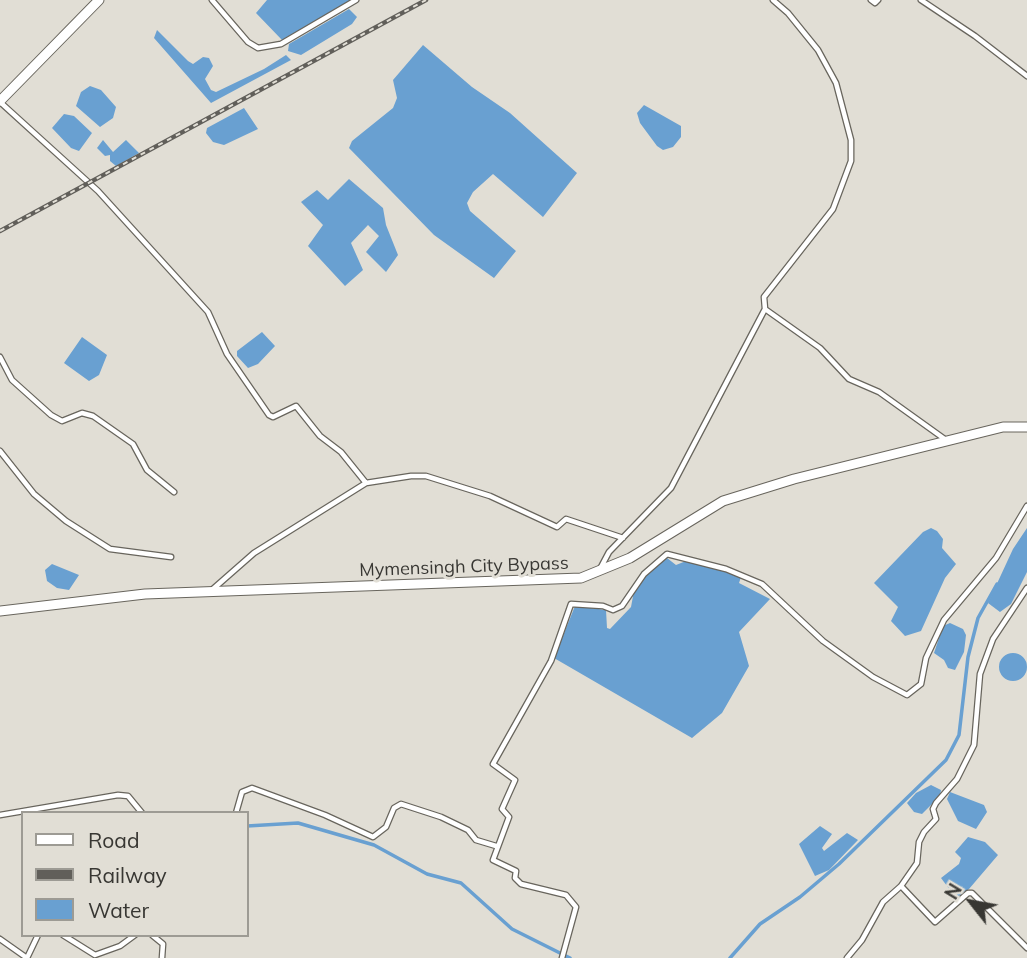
<!DOCTYPE html>
<style>
body{margin:0}
#map{position:relative;width:1027px;height:958px;overflow:hidden;background:#e1ded5;font-family:Mulish,sans-serif}
canvas{display:block}
.legend{position:absolute;left:21px;top:811px;width:228px;height:126px;box-sizing:border-box;background:#e1ded5;border:2px solid #9d9b94;margin:0;padding:9px 12px;list-style:none;font-size:21px;color:#383733}
.legend li{display:flex;align-items:center;gap:14px;height:35px}
.legend b{width:35px;border:2px solid #9d9b94}
.north{position:absolute;left:936px;top:867px;width:70px;height:70px;-webkit-text-stroke:5px #e1ded5;paint-order:stroke;rotate:301deg;font-size:19px;font-weight:700;line-height:28px;text-align:center;color:#383733}
.north::after{content:'';display:block;margin:auto;width:24px;height:32px;background:#383733;clip-path:polygon(50% 0,100% 100%,50% 72%,0 100%)}
</style>
<div id="map">
<canvas width="1027" height="958"></canvas>
<ul class="legend">
<li><b style="height:9px;background:#fff"></b>Road</li>
<li><b style="height:9px;background:#615f5a"></b>Railway</li>
<li><b style="height:19px;background:#69a0d1"></b>Water</li>
</ul>
<div class="north">N</div>
</div>
<script>
const c = document.querySelector('canvas').getContext('2d');
c.lineJoin = 'round';
function paint(path, color) {
  c.fillStyle = color;
  c.fill(path, 'evenodd');
}
function poly(rows) {
  const path = new Path2D();
  for (const r of rows) {
    if (r.length === 3) {
      path.moveTo(r[0] + r[2], r[1]);
      path.arc(r[0], r[1], r[2], 0, 2 * Math.PI);
      continue;
    }
    path.moveTo(r[0], r[1]);
    for (let i = 2; i < r.length; i += 2) path.lineTo(r[i], r[i + 1]);
  }
  return path;
}
function strokePath(path, color, width, dash) {
  c.strokeStyle = color;
  c.lineWidth = width;
  c.lineCap = dash ? 'butt' : 'round';
  c.setLineDash(dash || []);
  c.stroke(path);
}
function write(font, color, halo, rows, align = 'center') {
  c.font = font + ' Mulish,sans-serif';
  c.lineWidth = 6;
  c.setLineDash([]);
  c.textBaseline = 'middle';
  c.strokeStyle = halo;
  c.fillStyle = color;
  for (const [text, x, y, turn = 0] of rows) {
    c.save();
    c.translate(x, y);
    c.rotate((+turn || 0) * Math.PI / 180);
    c.textAlign = isNaN(turn) ? turn : align;
    if (halo) c.strokeText(text, 0, 0);
    c.fillText(text, 0, 0);
    c.restore();
  }
}
paint(poly([
 [267,0,352,0,282,40,256,13],
 [349,9,357,17,352,24,301,55,288,51,289,44],
 [157,30,188,61,193,64,203,57,209,58,213,66,205,79,211,90,216,92,264,69,286,55,291,60,211,103,154,38],
 [423,45,472,87,510,113,577,173,543,217,493,174,473,192,467,203,470,211,516,251,494,278,434,235,349,148,352,141,393,108,397,98,393,80],
 [90,86,101,90,116,107,113,118,100,127,76,106,81,92],
 [644,105,681,126,681,137,673,147,663,150,657,146,640,123,637,113],
 [244,108,258,129,224,145,213,142,206,133,207,128],
 [64,114,74,116,92,133,79,151,71,148,52,128],
 [103,140,113,152,126,140,139,153,116,166,110,161,110,155,105,156,97,148],
 [349,179,383,208,386,225,398,255,386,272,366,252,379,236,368,225,351,243,363,270,345,286,308,246,323,225,301,202,317,190,328,200],
 [262,332,275,346,258,364,248,368,237,356,237,351],
 [82,337,107,355,99,375,89,381,64,363],
 [931,528,937,531,943,539,942,548,956,564,945,578,921,631,905,636,891,621,898,607,874,583,923,532],
 [1027,528,1027,572,1011,604,1000,612,988,603,1013,549],
 [667,558,676,565,686,561,721,569,741,577,739,583,770,599,739,632,749,666,722,713,692,738,554,658,575,606,606,610,607,628,610,629,631,607,634,591,653,567],
 [52,564,79,575,69,590,57,588,47,581,45,570],
 [950,623,963,629,966,635,964,652,955,670,948,668,944,660,934,653,943,626],
 [1013,667,14],
 [931,785,941,790,940,796,922,814,914,812,907,803,916,793],
 [950,792,984,805,987,812,976,829,958,821,947,799],
 [820,826,832,834,822,848,824,851,847,833,858,840,829,870,815,876,799,844],
 [968,837,985,842,998,855,969,889,956,898,941,878,959,864,961,858,955,852]
]), '#69a0d1');
strokePath(poly([
 [247,826,298,823,374,845,427,874,461,883,512,929,570,958],
 [730,958,760,924,800,897,839,864,946,760,959,735,968,657,978,618,997,584]
]), '#69a0d1', 3.5);
const street = poly([
 [212,0,248,42,258,48,281,44,356,0],
 [871,0,875,3,878,0],
 [921,0,975,36,1027,76],
 [0,102,98,191,208,312,227,354,269,415,273,417,296,406,320,436,341,452,366,483],
 [765,309,820,348,849,379,879,392,946,440],
 [0,357,12,380,51,415,62,421,82,413,93,416,133,444,147,470,174,492],
 [0,451,34,494,66,521,110,549,171,557],
 [600,569,609,552,671,488,765,309,764,297,833,209,851,161,851,140,836,83,818,50,788,13,773,0],
 [1027,588,993,639,980,674,974,745,957,779,936,803,933,809,936,819,924,832,919,842,917,863,901,886,935,922,968,893,972,893,1027,948],
 [213,589,254,553,366,483,411,476,426,476,490,496,557,527,566,519,623,538],
 [236,813,242,792,252,788,325,815,373,837,386,827,394,808,401,804,441,817,468,830,476,840,496,846],
 [0,815,118,795,128,796,142,813],
 [63,935,95,955,120,946,135,935],
 [152,935,163,944,162,958],
 [0,939,27,958,38,935],
 [562,958,576,907,566,895,521,884,515,878,516,871,493,860,509,817,502,809,515,780,493,764,551,661,571,604,603,606,613,610,622,606,644,574,667,554,726,569,762,584,823,641,873,677,907,695,921,684,926,658,944,620,996,558,1027,506],
 [847,958,862,940,883,902,901,886]
]);
const highway = poly([
 [0,101,99,0],
 [0,611,145,594,581,578,630,558,723,501,794,479,1003,427,1027,427]
]);
strokePath(street, '#68655d', 7);
strokePath(highway, '#68655d', 11);
strokePath(street, '#fff', 4.5);
strokePath(highway, '#fff', 9);
const rail = poly([
 [0,231,426,0]
]);
strokePath(rail, '#615f5a', 4.5);
strokePath(rail, '#e1ded5', 2, [5]);
write('18px', '#383733', '#e1ded5', [
 ["Mymensingh City Bypass",464,567,-2]
]);
</script>
